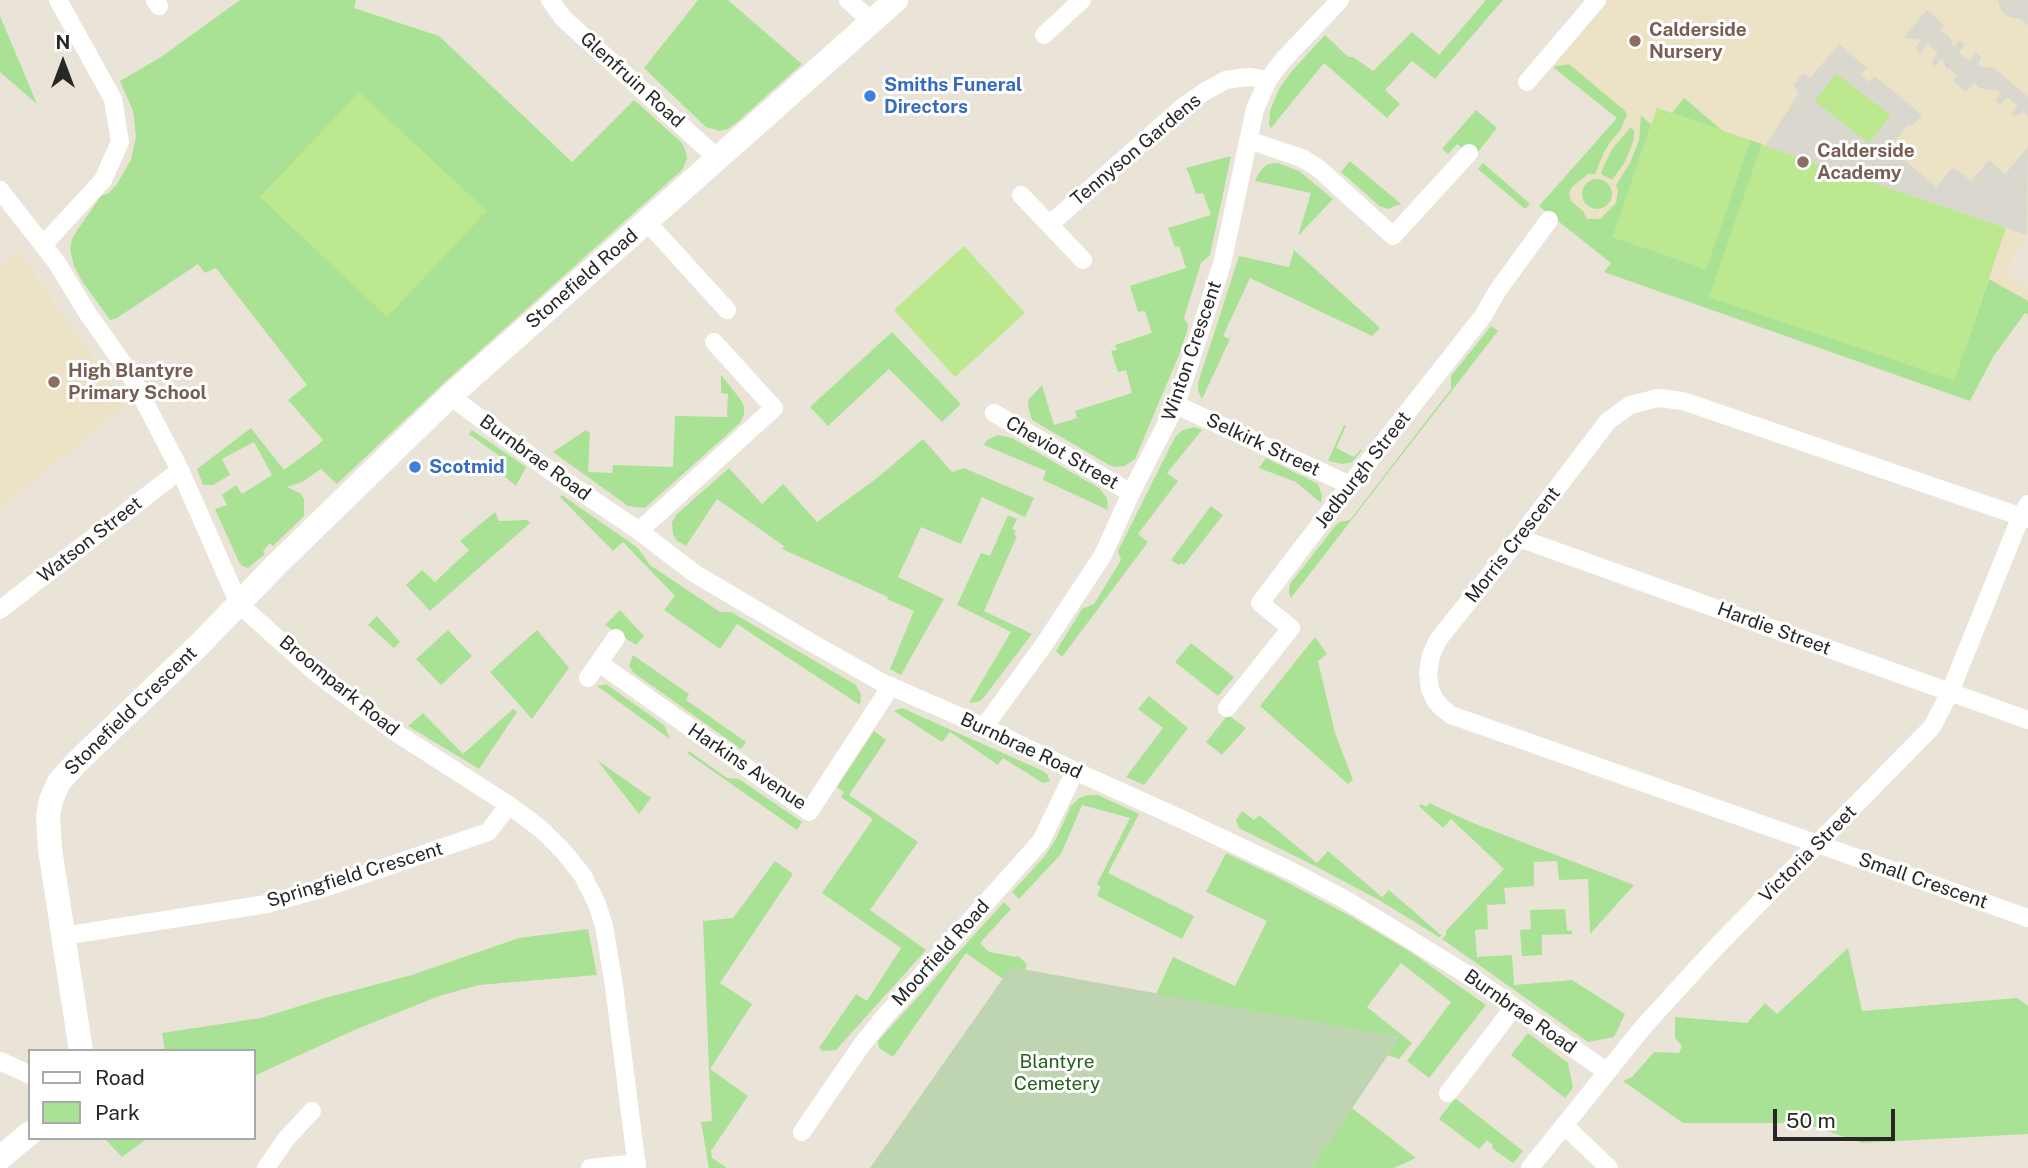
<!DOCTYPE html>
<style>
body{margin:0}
#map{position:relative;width:2028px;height:1168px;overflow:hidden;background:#eae4d8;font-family:"Public Sans",sans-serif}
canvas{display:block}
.legend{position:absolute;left:28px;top:1049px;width:228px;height:91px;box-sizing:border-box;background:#fff;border:2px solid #a9a9a9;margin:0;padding:9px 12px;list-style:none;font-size:21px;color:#272727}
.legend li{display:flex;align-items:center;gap:14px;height:35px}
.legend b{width:35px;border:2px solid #a9a9a9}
.north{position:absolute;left:28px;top:28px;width:70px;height:70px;-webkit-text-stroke:5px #fff;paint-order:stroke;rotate:0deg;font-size:19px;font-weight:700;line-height:28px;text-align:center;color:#272727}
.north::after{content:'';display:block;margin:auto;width:24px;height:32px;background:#272727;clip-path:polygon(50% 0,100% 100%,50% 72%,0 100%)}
.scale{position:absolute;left:1773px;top:1109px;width:122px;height:32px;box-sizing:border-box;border:4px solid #272727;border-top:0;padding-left:9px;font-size:21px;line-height:24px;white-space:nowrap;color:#272727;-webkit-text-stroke:5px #fff;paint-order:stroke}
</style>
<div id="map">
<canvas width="2028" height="1168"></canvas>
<ul class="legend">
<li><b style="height:9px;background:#fff"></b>Road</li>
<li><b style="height:19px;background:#a9e195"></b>Park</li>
</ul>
<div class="north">N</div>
<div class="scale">50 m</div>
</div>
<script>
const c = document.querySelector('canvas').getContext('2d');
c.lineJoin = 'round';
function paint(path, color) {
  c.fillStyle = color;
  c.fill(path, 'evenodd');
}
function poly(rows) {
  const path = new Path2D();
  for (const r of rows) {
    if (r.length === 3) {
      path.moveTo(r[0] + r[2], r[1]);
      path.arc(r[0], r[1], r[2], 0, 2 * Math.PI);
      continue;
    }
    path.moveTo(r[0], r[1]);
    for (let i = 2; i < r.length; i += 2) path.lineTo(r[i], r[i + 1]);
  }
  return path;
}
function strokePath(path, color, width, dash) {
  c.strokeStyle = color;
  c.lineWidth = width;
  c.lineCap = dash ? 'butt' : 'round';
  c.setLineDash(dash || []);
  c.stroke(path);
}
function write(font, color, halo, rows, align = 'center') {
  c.font = font + ' "Public Sans",sans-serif';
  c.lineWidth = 6;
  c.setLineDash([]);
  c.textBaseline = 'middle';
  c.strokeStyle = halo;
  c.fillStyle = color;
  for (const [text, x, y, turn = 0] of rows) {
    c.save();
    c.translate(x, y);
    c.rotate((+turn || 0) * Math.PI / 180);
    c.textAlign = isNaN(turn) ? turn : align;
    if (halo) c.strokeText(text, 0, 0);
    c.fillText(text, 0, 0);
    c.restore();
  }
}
paint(poly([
 [1609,0,2028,0,2028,233,2005,273,2028,286,2028,315,2025,313,1993,357,1970,401,1604,272,1611,263,1539,206,1617,118,1553,67],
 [19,251,102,371,124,408,0,508,0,264]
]), '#ece3c7');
paint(poly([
 [240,0,356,0,354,8,439,36,572,162,634,100,681,142,685,149,687,158,683,169,446,381,337,484,321,469,302,482,287,487,300,493,304,499,304,516,273,546,270,543,263,551,265,554,248,568,242,566,239,562,215,509,227,505,222,495,236,485,242,494,272,475,254,442,222,459,230,475,213,485,203,485,197,469,251,428,284,470,315,447,323,440,288,400,307,385,216,268,205,273,198,264,117,318,110,320,82,281,74,266,70,249,72,239,78,229,101,196,109,193,117,184,131,160,136,137,133,111,120,81,161,57],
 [698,0,728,0,802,64,735,124,728,129,720,131,706,127,644,68],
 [1486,0,1503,0,1435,79,1412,61,1385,90,1400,104,1387,118,1324,63,1271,128,1269,124,1270,111,1279,89,1291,72,1325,35,1345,54,1349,57,1353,57,1373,71,1412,32,1439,55],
 [0,16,37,104,0,72],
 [1569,64,1625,111,1627,114,1620,131,1610,142,1604,152,1595,174,1588,174,1572,187,1569,193,1571,201,1583,211,1587,219,1600,219,1616,203,1618,190,1616,185,1630,163,1639,140,1641,115,1651,125,1613,237,1706,269,1750,140,1762,144,1710,297,1954,380,1989,279,2028,301,2028,315,2025,313,1993,357,1970,401,1604,272,1611,263,1539,206,1617,118,1553,67],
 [1684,98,1723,131,1672,113],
 [1476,110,1497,128,1474,157,1457,144,1448,154,1442,149],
 [1630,128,1634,130,1634,139,1625,162,1612,180,1601,174,1602,170,1612,149],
 [1231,156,1210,255,1201,263,1184,318,1188,325,1187,331,1179,355,1135,459,1125,466,1115,467,1109,465,1032,420,1028,406,1029,399,1042,385,1054,425,1077,418,1075,411,1132,393,1126,370,1118,372,1111,351,1117,350,1115,345,1152,333,1145,311,1138,312,1130,286,1186,268,1179,246,1175,247,1168,228,1211,215,1203,193,1196,194,1189,174,1186,168],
 [1350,161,1401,204,1388,209,1379,206,1375,202,1341,172],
 [1278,163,1299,171,1333,199,1298,236,1311,193,1255,181,1258,174,1264,167,1268,164],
 [1483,163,1530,204,1525,209,1478,169],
 [1597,194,15],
 [1294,250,1380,328,1372,336,1250,278,1223,336,1230,339,1202,399,1198,391,1198,383,1239,256,1289,267],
 [1491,326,1498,331,1291,598,1289,593,1290,584,1336,525,1339,522,1350,520,1451,389,1451,376],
 [892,332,961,404,942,422,889,369,828,426,810,407],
 [721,375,741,400,744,407,744,415,740,423,645,508,628,506,553,452,586,430,590,433,588,472,612,473,613,465,673,467,675,416,727,417,728,394,721,393],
 [1344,425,1346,426,1336,448,1354,457,1361,449,1362,450,1352,462,1343,464,1328,461],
 [1194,427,1202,430,1167,473,1178,481,1138,534,1148,542,1062,657,1056,651,1082,609,1094,604,1121,560,1118,551,1175,437,1183,430],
 [472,430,526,467,516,486,496,469,505,460,469,434],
 [998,435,1012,438,1099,488,1107,498,1108,510,1043,480,1046,471,984,445,987,440],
 [923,439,952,472,964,468,1034,498,1025,517,982,497,961,544,921,527,898,577,944,599,901,675,890,669,914,611,887,599,888,597,782,549,784,546,717,499,686,546,677,541,673,534,672,522,677,514,729,468,762,504,783,484,817,522,877,478],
 [1266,458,1318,484,1322,496,1321,503,1296,482,1259,468],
 [562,495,638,548,650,565,720,612,731,612,856,685,861,695,860,705,737,624,720,649,664,610,675,596,623,542,613,551,560,497],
 [1211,506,1223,515,1184,565,1181,563,1179,565,1171,560],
 [495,512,499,521,527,520,530,523,430,611,406,585,422,570,435,582,469,550,460,541],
 [1008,515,1017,519,1012,529,1016,531,1014,535,1017,536,984,611,1032,634,984,697,980,701,969,703,1011,632,957,605,981,553,990,556],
 [620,610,644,636,636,645,605,625],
 [377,616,400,642,394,648,368,625],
 [448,630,472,656,441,685,416,659],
 [537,630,569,668,532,719,490,672],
 [1315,637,1327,654,1318,661,1335,733,1353,780,1348,784,1260,706],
 [1191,643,1234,677,1218,696,1175,662],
 [633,655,689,694,686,700,746,742,741,749,634,673,629,666],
 [606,684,664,725,670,739,597,686],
 [1149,696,1188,728,1144,785,1126,777,1163,728,1138,709],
 [902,708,1043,771,1047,774,1050,781,1043,783,1003,758,998,765,950,732,942,742,894,711],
 [513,709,517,712,479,769,408,726,423,713,463,754],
 [1228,715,1246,728,1222,755,1206,742],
 [874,731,886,740,849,795,918,842,870,910,926,950,836,1050,823,1051,819,1048,856,994,867,1001,901,948,822,893,873,819,841,797,844,792,837,787],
 [689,751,727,778,739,779,802,822,797,830,687,753],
 [597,760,651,798,639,814],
 [1088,795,1098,795,1139,814,1108,873,1194,916,1182,939,1097,896,1101,887,1097,884,1130,818,1082,805,1061,854,1019,899,1012,892,1044,857,1056,839,1071,806,1079,798],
 [1429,803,1473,823,1634,885,1590,934,1588,879,1559,880,1557,861,1534,862,1534,886,1504,888,1506,904,1487,905,1488,929,1475,930,1477,957,1512,955,1514,985,1572,980,1625,1014,1614,1037,1588,1042,1442,939,1446,935,1446,931,1504,869,1451,819,1443,828,1419,806,1421,804,1427,807],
 [1242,811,1254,820,1259,815,1317,863,1328,851,1382,897,1389,890,1442,936,1439,937,1379,900,1315,866,1239,828,1236,820],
 [1226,853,1277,877,1352,917,1409,951,1486,1005,1429,1078,1407,1061,1451,1002,1401,963,1367,1007,1412,1043,1399,1059,1387,1055,1399,1037,1156,994,1173,957,1235,986,1267,921,1206,892],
 [775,861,793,874,720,983,752,1004,710,1069,748,1096,711,1151,712,1158,727,1168,709,1168,701,1122,712,1121,709,1069,703,921,733,918],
 [1004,902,1011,909,980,943,989,952,1016,957,1018,956,1027,964,1025,970,1012,967,1003,979,966,953,893,1057,879,1048,878,1041],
 [1565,909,1567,930,1572,931,1572,934,1542,935,1542,955,1522,956,1520,930,1531,929,1530,910],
 [588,929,597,975,479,985,439,996,352,1031,254,1076,254,1051,165,1051,162,1033,261,1018,325,998,412,975,519,938],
 [1848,948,1862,1011,2017,998,2028,1006,2028,1134,1862,1143,1804,1123,1683,1123,1623,1081,1632,1077,1654,1052,1679,1053,1682,1046,1675,1038,1675,1017,1747,1023,1765,1003,1777,1014],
 [1528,1033,1568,1063,1573,1088,1565,1098,1511,1055],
 [1455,1098,1523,1151,1513,1163,1492,1148,1493,1145,1487,1140,1479,1149,1439,1119],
 [1352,1108,1416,1158,1394,1168,1312,1168],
 [104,1138,148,1138,122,1157]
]), '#a9e195');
paint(poly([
 [1011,967,1204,1002,1400,1037,1312,1168,870,1168]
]), '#bfd4b0');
paint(poly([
 [1836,73,1891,115,1869,144,1814,101],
 [359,92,487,211,387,317,260,197],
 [1657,108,1750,140,1706,269,1613,237],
 [1762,144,2006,228,1954,380,1709,297],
 [964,246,1025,313,955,377,894,310]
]), '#bce890');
paint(poly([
 [1998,0,2028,0,2028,25,2019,18,2013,18,2005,15,2000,8],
 [1927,10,1944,25,1940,30,1949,36,1954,47,1960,40,1965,44,1959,53,1969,61,1976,53,1981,57,1978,66,1994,68,2028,97,2028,117,2023,111,2015,117,2011,114,2018,106,2007,97,2000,105,1996,101,2000,92,1997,91,1980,88,1974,83,1966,92,1953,81,1957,75,1949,68,1947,70,1942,58,1935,66,1931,62,1938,53,1928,44,1920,53,1915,48,1921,40,1903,38],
 [1839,44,1867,68,1861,75,1869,82,1875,76,1922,115,1912,126,1909,124,1890,147,1936,187,1953,167,1971,181,1989,160,2005,174,2028,147,2027,235,1765,146,1799,93,1793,85,1803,73,1810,78],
 [1836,73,1891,115,1869,143,1814,101]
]), '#dad7cf');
strokePath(poly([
 [155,0,159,6],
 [550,0,563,18,717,158],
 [848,0,871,21],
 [1044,35,1082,0],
 [1527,82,1597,0],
 [1248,140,1302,158,1318,168,1393,236,1469,153],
 [0,190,57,263,88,314,129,372,180,470,239,604,316,673,398,734,509,805,542,830,564,852,583,876,597,904,604,926,614,986,637,1168],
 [1021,195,1083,260],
 [647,222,727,310],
 [1049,225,1184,106,1204,92,1226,80,1239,78,1251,77,1268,80],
 [43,245,103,180,120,142,113,99,58,0],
 [450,396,552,472,639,531,694,573,812,643,883,683,984,727,1075,771,1179,818,1291,871,1346,900,1471,977,1606,1071],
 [1176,405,1350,485],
 [994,413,1131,493],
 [2028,519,1683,401,1658,398,1630,405,1608,421,1519,538,1438,640,1431,655,1428,673,1430,689,1435,700,1442,708,1451,715,2028,918],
 [639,531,774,408,714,342],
 [1519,538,2028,720],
 [0,610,180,470],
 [599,663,809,812,891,686],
 [588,678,616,638],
 [1227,708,1291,628,1260,603,1350,485,1483,316,1498,290,1549,220],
 [984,727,1043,646,1103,555,1131,493,1176,405,1222,264,1255,109,1268,80,1282,61,1340,0],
 [63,936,267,904,327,887,488,832,509,805],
 [0,1061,30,1075],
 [1448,1093,1514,1007],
 [1564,1125,1609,1168],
 [802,1132,863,1043,886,1015,1041,841,1075,771],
 [266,1168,286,1139,312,1111],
 [590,1168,637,1163],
 [1530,1168,1644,1026,1719,944,1932,727,1950,692,2021,516,2028,504]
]), '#fff', 18);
strokePath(poly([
 [81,1051,50,849,48,817,51,800,59,782,76,763,200,644,276,565,450,396,896,0],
 [0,1158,30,1133]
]), '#fff', 24);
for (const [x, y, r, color] of [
 [1635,41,7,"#8d6e63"],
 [870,96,7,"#3f7fe0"],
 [1803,162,7,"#8d6e63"],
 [54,382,7,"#8d6e63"],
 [415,467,7,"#3f7fe0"]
]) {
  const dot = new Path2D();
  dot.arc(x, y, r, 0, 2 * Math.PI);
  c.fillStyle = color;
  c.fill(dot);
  strokePath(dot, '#fff', 2.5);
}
write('bold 19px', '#785e54', '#fff', [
 ["Calderside",1649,30],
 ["Nursery",1649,52],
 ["Calderside",1817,151],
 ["Academy",1817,173],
 ["High Blantyre",68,371],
 ["Primary School",68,393]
], 'left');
write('19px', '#272727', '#fff', [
 ["Glenfruin Road",632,80,42],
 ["Tennyson Gardens",1136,150,-40],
 ["Stonefield Road",582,279,-41],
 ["Winton Crescent",1192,351,-71],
 ["Selkirk Street",1263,445,25],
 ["Cheviot Street",1062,453,30],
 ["Burnbrae Road",535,458,36],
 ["Jedburgh Street",1363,470,-52],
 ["Watson Street",90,540,-38],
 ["Morris Crescent",1513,545,-52],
 ["Hardie Street",1774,629,20],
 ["Broompark Road",339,686,39],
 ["Stonefield Crescent",131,711,-44],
 ["Burnbrae Road",1021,746,25],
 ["Harkins Avenue",747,767,34],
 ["Victoria Street",1808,854,-45],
 ["Springfield Crescent",355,875,-17],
 ["Small Crescent",1923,881,19],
 ["Moorfield Road",941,953,-48],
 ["Burnbrae Road",1520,1012,35]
]);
write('bold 19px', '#366cbe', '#fff', [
 ["Smiths Funeral",884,85],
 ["Directors",884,107],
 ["Scotmid",429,467]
], 'left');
write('19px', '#23621a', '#fff', [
 ["Blantyre",1057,1062],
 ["Cemetery",1057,1084]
]);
</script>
